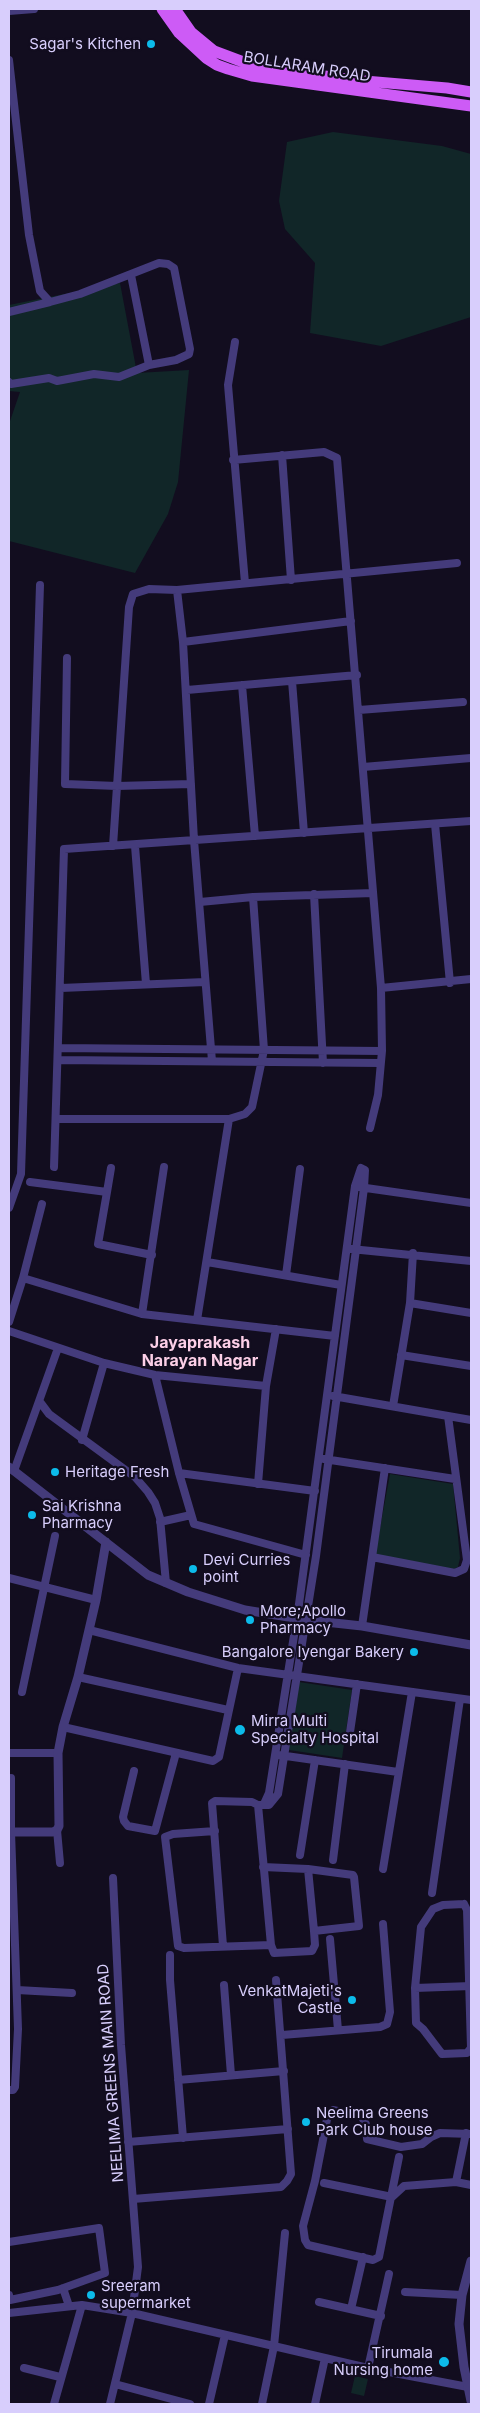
<!DOCTYPE html>
<style>
body{margin:0}
#map{position:relative;width:480px;height:2413px;overflow:hidden;background:#120d1f;font-family:Inter,sans-serif}
canvas{display:block}
.frame{position:absolute;inset:0;border:10px solid #d8cefc;pointer-events:none}
</style>
<div id="map">
<canvas width="480" height="2413"></canvas>
<div class="frame"></div>
</div>
<script>
const c = document.querySelector('canvas').getContext('2d');
c.lineJoin = 'round';
function paint(path, color) {
  c.fillStyle = color;
  c.fill(path, 'evenodd');
}
function poly(rows) {
  const path = new Path2D();
  for (const r of rows) {
    path.moveTo(r[0], r[1]);
    for (let i = 2; i < r.length; i += 2) path.lineTo(r[i], r[i + 1]);
  }
  return path;
}
function strokePath(path, color, width, dash) {
  c.strokeStyle = color;
  c.lineWidth = width;
  c.lineCap = dash ? 'butt' : 'round';
  c.setLineDash(dash || []);
  c.stroke(path);
}
function write(font, color, halo, rows, align = 'center') {
  c.font = font + ' Inter,sans-serif';
  c.lineWidth = 4.5;
  c.setLineDash([]);
  c.textBaseline = 'middle';
  c.strokeStyle = halo;
  c.fillStyle = color;
  for (const [text, x, y, turn = 0] of rows) {
    c.save();
    c.translate(x, y);
    c.rotate((+turn || 0) * Math.PI / 180);
    c.textAlign = isNaN(turn) ? turn : align;
    if (halo) c.strokeText(text, 0, 0);
    c.fillText(text, 0, 0);
    c.restore();
  }
}
paint(poly([
 [333,132,442,146,471,154,471,317,381,346,310,333,315,263,285,229,279,201,287,142],
 [120,283,137,373,189,370,178,482,168,514,135,573,9,541,9,424,20,392,9,391,9,305],
 [390,1474,453,1484,460,1558,458,1567,451,1570,375,1555],
 [299,1682,352,1690,342,1758,289,1750],
 [355,2376,368,2379,364,2396,351,2393]
]), '#112628');
strokePath(poly([
 [9,11,34,9],
 [9,60,29,235,40,291,50,302,9,312],
 [131,275,149,365],
 [235,342,228,385,245,583],
 [9,382,11,384,49,378,57,381,94,374,119,377,149,365,176,360,189,354,190,349,174,268,168,264,159,263,80,294,50,302],
 [282,455,291,580],
 [233,460,324,452,337,458,381,988,382,1051,378,1095,370,1128],
 [177,590,183,642,194,840,212,1061],
 [183,642,351,621],
 [67,658,65,784,117,786,191,784],
 [292,681,304,833],
 [242,685,255,836],
 [187,690,357,675],
 [359,710,463,702],
 [363,767,471,758],
 [435,824,450,983],
 [113,846,129,607,133,594,149,589,177,590,457,563],
 [135,846,146,984],
 [314,894,323,1063],
 [200,902,253,897,373,893],
 [61,988,205,982],
 [381,988,471,979],
 [58,1048,382,1051],
 [58,1060,380,1063],
 [56,1119,229,1119,245,1114,252,1107,264,1050,253,897],
 [54,1167,64,849,471,821],
 [30,1182,107,1192,98,1244,152,1255],
 [359,1187,471,1203],
 [107,1192,111,1168],
 [9,1208,21,1174,40,585],
 [351,1249,471,1261],
 [207,1262,341,1285],
 [286,1275,300,1169],
 [23,1278,142,1314,335,1336],
 [410,1303,471,1313],
 [142,1314,164,1167],
 [197,1320,229,1119],
 [9,1322,23,1278,42,1204],
 [9,1331,104,1363,155,1375,266,1386],
 [401,1355,471,1366],
 [155,1375,179,1473,194,1524,306,1555],
 [333,1396,471,1420],
 [40,1402,49,1414,135,1477,148,1492,155,1503,160,1518,166,1583],
 [393,1406,410,1303,413,1253],
 [82,1440,104,1363],
 [324,1459,455,1479],
 [14,1471,58,1348],
 [179,1473,315,1491],
 [258,1484,266,1386,276,1329],
 [160,1522,191,1515],
 [372,1557,455,1573,464,1569,467,1560,448,1416],
 [9,1578,96,1600],
 [362,1626,385,1468],
 [89,1630,238,1668,471,1700],
 [78,1677,228,1710],
 [22,1692,55,1536],
 [63,1727,213,1761,219,1757,238,1668],
 [349,1739,357,1684],
 [9,1753,58,1753],
 [279,1755,398,1772],
 [134,1771,123,1817,124,1821,128,1826,155,1831,176,1753],
 [264,1804,269,1793,299,1604,355,1186,361,1168],
 [258,1805,271,1945,274,1953,312,1951,315,1945,314,1931,359,1926,354,1877,353,1875,308,1869,314,1931],
 [57,1830,60,1863],
 [215,1831,173,1834,165,1837,178,1946,184,1948,271,1945],
 [300,1855,315,1760],
 [333,1860,345,1764],
 [263,1867,308,1869],
 [383,1869,412,1692],
 [432,1893,460,1699],
 [464,1904,467,1910,471,2048,467,2053,442,2054,423,2029,416,2023,415,1988,421,1927,433,1909,443,1905,464,1904],
 [330,1939,338,2030],
 [223,1946,212,1803,215,1801,252,1802,258,1805,269,1805,278,1794,316,1556,364,1188,365,1170,361,1168],
 [170,1955,170,1980,183,2138],
 [224,1985,231,2075],
 [415,1988,471,1986],
 [17,1990,72,1993],
 [282,2035,380,2027,387,2024,390,2012,383,1924],
 [178,2080,284,2071],
 [9,2090,13,2090,15,2087,18,2029,11,1832,11,1778],
 [128,2142,288,2129],
 [399,2157,379,2257,373,2260,308,2245,305,2240,303,2226,315,2181,328,2114,333,2110,361,2116,366,2124,367,2139,401,2147,422,2144,431,2137,440,2133,471,2134],
 [456,2182,466,2133],
 [324,2183,392,2197,404,2186,456,2182,471,2185],
 [133,2199,281,2187,287,2181,291,2174,276,1980],
 [9,2242,99,2228,105,2273,58,2290,10,2300,9,2295],
 [63,2288,69,2306],
 [405,2292,462,2295],
 [319,2302,381,2316],
 [351,2309,363,2257],
 [9,2313,82,2305,132,2313,368,2368,468,2387],
 [24,2368,60,2377],
 [368,2368,389,2274],
 [115,2384,190,2404],
 [54,2404,82,2305],
 [110,2404,132,2313,138,2267,121,2045,113,1878],
 [209,2404,225,2335],
 [262,2404,274,2346,285,2233],
 [315,2404,325,2358]
]), '#443b7b', 8);
strokePath(poly([
 [9,1467,148,1575,188,1592,245,1610,307,1620,362,1626,471,1645],
 [9,1832,53,1832,57,1830,59,1826,58,1753,63,1727,78,1677,96,1600,106,1542],
 [471,2261,462,2295,459,2324,464,2367,471,2401]
]), '#443b7b', 9);
strokePath(poly([
 [162,9,179,33,206,58,217,65,228,69,252,76,471,106],
 [175,9,191,32,214,51,254,66,353,80,447,88,471,92]
]), '#cd5bf6', 11);
for (const [x, y, r, color] of [
 [151,44,5,"#0cbbea"],
 [55,1472,5,"#0cbbea"],
 [32,1515,5,"#0cbbea"],
 [193,1569,5,"#0cbbea"],
 [250,1620,5,"#0cbbea"],
 [414,1652,5,"#0cbbea"],
 [240,1730,6,"#0cbbea"],
 [352,2000,5,"#0cbbea"],
 [306,2122,5,"#0cbbea"],
 [91,2295,5,"#0cbbea"],
 [444,2362,6,"#0cbbea"]
]) {
  const dot = new Path2D();
  dot.arc(x, y, r, 0, 2 * Math.PI);
  c.fillStyle = color;
  c.fill(dot);
  strokePath(dot, '#120d1f', 2);
}
write('15px', '#d8cefc', '#120d1f', [
 ["Sagar's Kitchen",141,44,"right"],
 ["Heritage Fresh",65,1472],
 ["Sai Krishna",42,1506],
 ["Pharmacy",42,1523],
 ["Devi Curries",203,1560],
 ["point",203,1577],
 ["More;Apollo",260,1611],
 ["Pharmacy",260,1628],
 ["Bangalore Iyengar Bakery",404,1652,"right"],
 ["Mirra Multi",251,1721],
 ["Specialty Hospital",251,1738],
 ["VenkatMajeti's",342,1991,"right"],
 ["Castle",342,2008,"right"],
 ["Neelima Greens",316,2113],
 ["Park Club house",316,2130],
 ["Sreeram",101,2286],
 ["supermarket",101,2303],
 ["Tirumala",433,2353,"right"],
 ["Nursing home",433,2370,"right"]
], 'left');
write('15px', '#d8cefc', '#120d1f', [
 ["BOLLARAM ROAD",307,67,9],
 ["NEELIMA GREENS MAIN ROAD",111,2073,-94]
]);
write('bold 16px', '#fccfe7', '#120d1f', [
 ["Jayaprakash",200,1343],
 ["Narayan Nagar",200,1361]
]);
</script>
